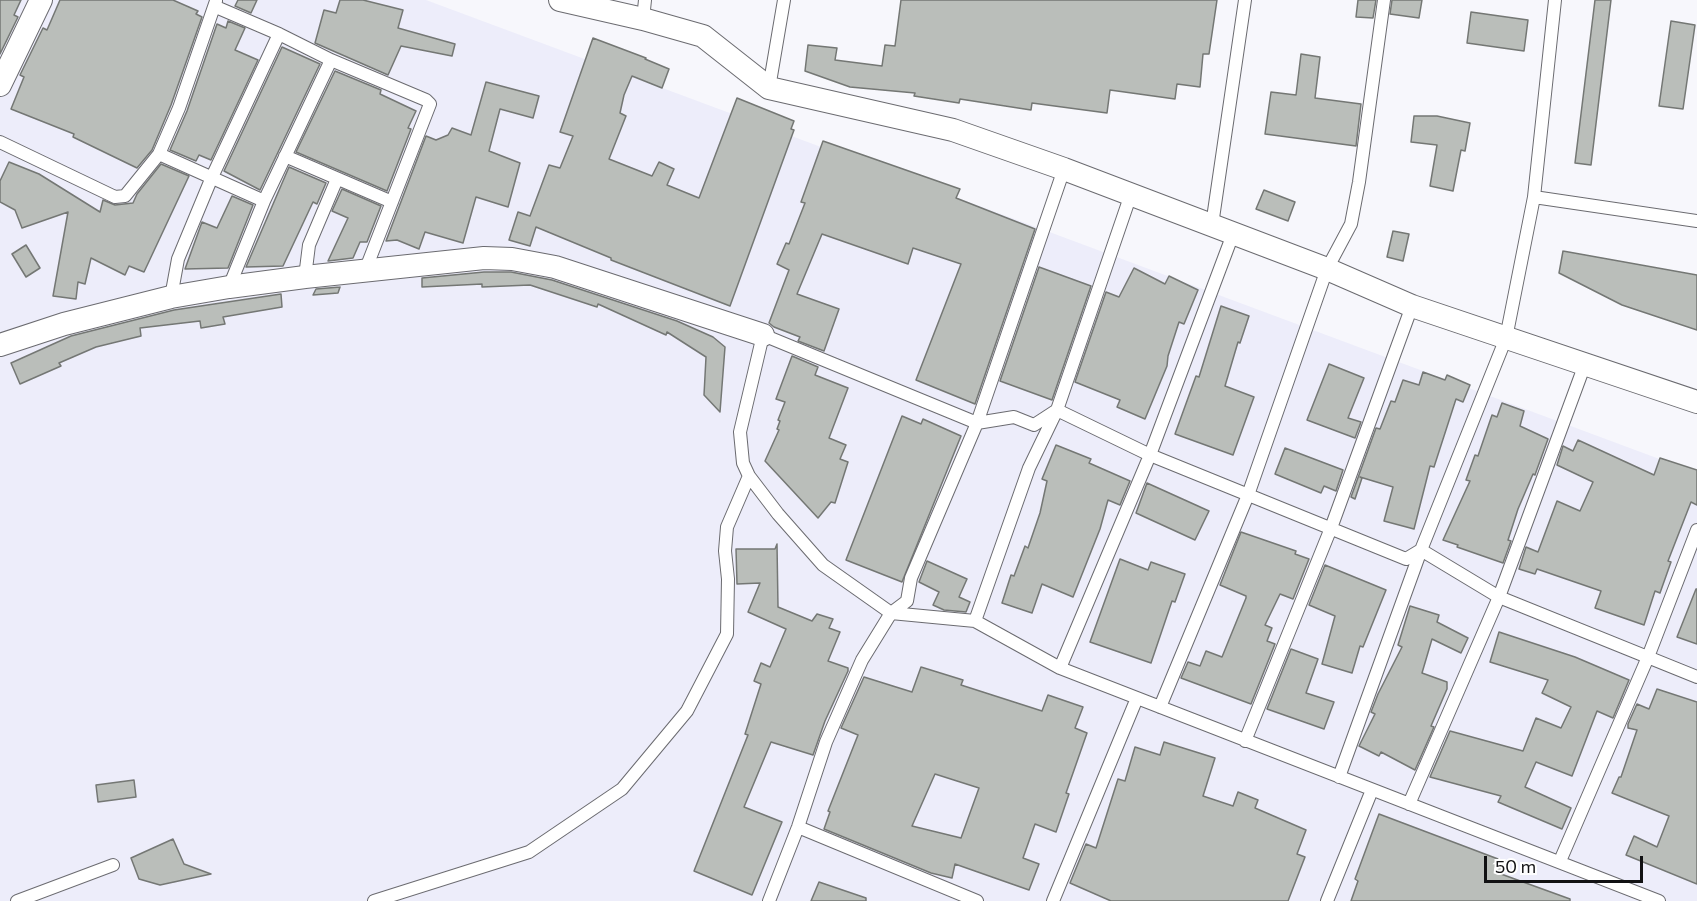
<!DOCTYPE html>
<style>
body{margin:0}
#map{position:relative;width:1697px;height:901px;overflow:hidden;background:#f7f7fc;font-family:Commissioner,sans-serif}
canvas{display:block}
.scale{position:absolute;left:1484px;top:856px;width:159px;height:27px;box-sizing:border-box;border:3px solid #111113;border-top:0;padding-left:8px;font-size:18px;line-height:21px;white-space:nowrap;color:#111113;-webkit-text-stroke:4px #fff;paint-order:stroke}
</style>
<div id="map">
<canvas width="1697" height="901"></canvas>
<div class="scale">50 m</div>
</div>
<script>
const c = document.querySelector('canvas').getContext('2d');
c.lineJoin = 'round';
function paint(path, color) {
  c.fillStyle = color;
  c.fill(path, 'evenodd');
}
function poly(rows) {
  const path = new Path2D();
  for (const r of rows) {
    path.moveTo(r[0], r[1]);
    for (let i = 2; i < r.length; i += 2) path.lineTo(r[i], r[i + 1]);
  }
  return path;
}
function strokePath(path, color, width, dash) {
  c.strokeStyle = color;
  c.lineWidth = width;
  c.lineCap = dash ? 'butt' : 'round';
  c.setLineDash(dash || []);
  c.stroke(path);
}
paint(poly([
 [0,0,426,0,1697,473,1697,901,0,901]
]), '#ededfa');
const building = poly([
 [0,0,21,0,14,15,18,17,0,54,0,0],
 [60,0,173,0,198,11,196,14,202,17,171,105,152,150,137,168,73,137,74,134,11,109,24,77,20,75,43,28,47,30,60,0],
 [238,0,257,0,251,13,235,6,238,0],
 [340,0,363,0,403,10,398,28,455,44,452,56,401,46,388,75,315,43,324,10,336,13,340,0],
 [901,0,1217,0,1209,54,1203,54,1200,87,1177,84,1175,99,1110,90,1107,113,1032,103,1031,110,960,99,959,103,914,96,915,93,850,87,805,71,808,45,837,48,835,60,882,66,885,45,895,46,901,0],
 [1358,0,1376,0,1373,18,1356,17,1358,0],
 [1392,0,1422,0,1419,18,1390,14,1392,0],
 [1595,0,1611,0,1591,165,1575,163,1595,0],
 [1471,12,1528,20,1524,51,1467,43,1471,12],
 [228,21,245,28,235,50,258,60,211,160,199,155,196,161,170,150,187,111,217,24,226,28,228,21],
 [1671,21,1695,25,1683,109,1659,106,1671,21],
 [593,38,646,58,645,59,669,69,662,88,632,76,624,95,620,113,626,116,609,159,652,176,659,162,674,169,667,185,699,198,737,98,794,121,791,129,794,130,730,306,611,260,611,258,536,227,530,246,509,240,518,212,530,216,549,165,560,168,573,136,560,132,593,38],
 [282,47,320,64,260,190,224,171,282,47],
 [1301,54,1320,57,1315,98,1361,104,1356,146,1265,134,1271,92,1296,95,1301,54],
 [335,71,381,90,380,94,416,111,408,128,411,129,387,191,296,152,335,71],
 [486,82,539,96,533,118,500,109,489,151,520,163,508,207,476,197,463,243,425,232,419,249,397,240,386,241,426,136,436,140,448,135,452,128,471,135,486,82],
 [1414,116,1437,116,1470,123,1465,151,1461,150,1453,191,1430,186,1437,145,1411,142,1414,116],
 [823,141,960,189,956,198,1035,229,975,404,916,380,961,264,913,248,908,264,822,234,797,294,839,309,824,351,798,341,800,337,774,327,769,323,789,270,777,264,786,243,789,244,805,203,801,202,823,141],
 [9,162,39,174,100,212,103,200,115,205,133,203,137,194,161,164,189,176,144,272,129,266,125,275,91,258,85,284,78,282,76,299,53,296,68,212,22,228,15,210,0,202,0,181,9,162],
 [289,167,326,183,317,204,313,202,283,266,246,267,289,167],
 [342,189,381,206,367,242,360,242,353,258,328,261,348,218,332,211,342,189],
 [1264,190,1295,202,1288,221,1256,209,1264,190],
 [232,196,253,205,228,268,185,269,202,222,217,228,232,196],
 [1393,231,1409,234,1403,261,1387,257,1393,231],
 [26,245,40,268,26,277,12,254,26,245],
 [1563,251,1697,275,1697,330,1622,305,1559,273,1563,251],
 [1039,267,1091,286,1052,400,1000,381,1039,267],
 [1134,268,1165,284,1169,276,1198,290,1184,324,1179,322,1168,356,1167,366,1145,419,1117,407,1120,400,1075,382,1106,292,1119,297,1134,268],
 [484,272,511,272,552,280,677,321,713,337,725,347,720,412,704,395,706,357,667,332,666,335,598,304,597,307,530,285,482,287,482,284,422,287,422,278,484,272],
 [340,287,338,293,313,295,316,289,340,287],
 [281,294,282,307,223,317,225,324,201,328,200,321,140,328,141,336,96,347,59,363,61,366,20,384,11,363,71,336,174,310,281,294],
 [1221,306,1249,316,1240,343,1238,342,1225,386,1254,397,1233,455,1175,434,1196,376,1199,377,1221,306],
 [792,356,818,367,815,375,848,388,829,438,846,445,840,459,848,462,835,503,831,502,818,518,765,461,779,430,777,429,780,421,778,420,785,402,776,399,792,356],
 [1329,364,1364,378,1348,418,1361,422,1355,438,1307,420,1329,364],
 [1423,372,1445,380,1447,375,1470,385,1463,402,1456,399,1434,467,1430,466,1414,529,1384,521,1393,487,1360,477,1362,478,1355,499,1351,497,1376,428,1380,429,1391,401,1395,402,1403,380,1419,385,1423,372],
 [1502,403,1524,411,1520,426,1548,439,1536,472,1535,475,1533,474,1518,509,1508,540,1511,541,1503,563,1457,547,1458,545,1443,540,1470,481,1466,480,1475,455,1478,456,1492,415,1497,417,1502,403],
 [902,416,921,424,923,419,961,436,902,582,846,560,902,416],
 [1578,440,1654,475,1660,458,1697,470,1697,505,1691,502,1668,561,1671,562,1660,593,1655,591,1644,625,1595,608,1601,591,1537,569,1535,574,1519,569,1526,547,1538,552,1557,501,1580,511,1593,482,1557,465,1563,446,1573,451,1578,440],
 [1056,445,1091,459,1089,463,1130,481,1120,505,1108,500,1100,529,1073,597,1042,584,1032,613,1002,603,1011,575,1014,576,1025,546,1028,548,1040,513,1047,481,1042,479,1056,445],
 [1285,448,1343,470,1336,491,1324,486,1321,493,1275,474,1285,448],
 [1147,483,1209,511,1195,540,1136,513,1147,483],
 [1241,532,1296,551,1295,554,1309,559,1293,599,1280,594,1265,625,1272,628,1267,641,1275,644,1251,704,1181,678,1188,662,1200,666,1206,651,1222,657,1246,598,1246,596,1220,585,1241,532],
 [777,544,778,607,812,621,817,614,833,619,829,628,840,632,828,661,848,668,848,671,825,721,813,755,771,742,744,807,782,822,752,895,694,871,748,735,745,734,761,684,754,681,761,663,770,667,786,629,748,612,760,583,737,584,736,549,775,549,777,544],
 [1120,559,1148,570,1151,562,1185,574,1175,602,1172,601,1151,663,1090,642,1120,559],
 [927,561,967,579,959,597,970,602,966,612,944,610,933,605,939,592,919,582,927,561],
 [1325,565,1386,590,1363,647,1360,646,1352,673,1322,664,1335,616,1309,605,1325,565],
 [1696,589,1697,589,1697,644,1677,637,1696,589],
 [1410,606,1439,615,1437,622,1468,638,1461,653,1432,639,1422,673,1447,682,1447,689,1431,726,1434,727,1415,770,1381,752,1379,756,1359,746,1375,714,1371,712,1378,694,1402,647,1398,645,1410,606],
 [1499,632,1575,657,1629,680,1613,718,1597,711,1572,776,1536,762,1525,787,1571,808,1562,829,1498,802,1501,796,1430,777,1450,731,1523,751,1536,718,1561,728,1571,707,1542,693,1548,680,1490,662,1499,632],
 [1291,649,1318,659,1306,693,1334,702,1324,729,1267,709,1291,649],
 [921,667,963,680,961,685,1042,711,1048,695,1083,707,1075,728,1087,733,1066,793,1069,794,1056,832,1035,824,1023,858,1039,864,1029,890,955,864,952,878,931,873,824,829,830,812,828,811,858,735,841,728,864,677,912,692,921,667],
 [935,774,979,788,961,838,912,826,935,774],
 [1657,689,1697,702,1697,884,1626,855,1634,836,1657,847,1669,816,1612,793,1619,777,1621,777,1637,730,1628,728,1628,724,1637,704,1649,709,1657,689],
 [1164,742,1215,758,1203,796,1233,806,1238,792,1258,800,1255,808,1306,830,1297,854,1305,857,1288,901,1111,901,1070,883,1086,844,1096,848,1118,779,1125,781,1135,747,1160,755,1164,742],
 [134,780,136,797,98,802,96,785,134,780],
 [1379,814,1506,862,1501,874,1570,899,1570,901,1351,901,1358,881,1355,879,1379,814],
 [173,839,184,864,211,874,160,885,139,879,131,858,173,839],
 [819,882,866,898,866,901,811,901,819,882]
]);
paint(building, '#babeba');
strokePath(building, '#747774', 1.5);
const lane = poly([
 [216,7,279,34,331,60,426,100,430,104,365,271],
 [643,19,645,0],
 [769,88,784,0],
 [0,142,115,197,125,196,159,154,179,108,216,1],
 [159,154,264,201],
 [285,156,392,202],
 [1534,197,1697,221],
 [1212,225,1245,0],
 [305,277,309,245,337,179],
 [229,287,264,201,331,60],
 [171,297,178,259,212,177,279,34],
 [975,621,1029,468,1057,410,1131,194],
 [1060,668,1150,455,1233,234],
 [1160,707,1248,495,1327,269,1351,224,1359,182,1384,0],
 [1245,741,1331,528,1412,306],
 [1339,777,1421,550,1506,338,1534,197,1555,0],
 [1409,804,1499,597,1585,364],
 [798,827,977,901],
 [1560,861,1648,657,1697,530],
 [17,901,113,865],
 [374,901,529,852,622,789,687,711,727,634,728,579,725,551,727,527,749,476],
 [769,901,798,827,826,742,862,660,891,613,907,601,911,578,977,423,1064,169],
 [1053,901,1137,698],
 [1327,901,1372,790],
 [1659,901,1060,668,975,621,891,613,823,565,778,514,749,476,743,463,740,432,763,335,977,423,1014,417,1034,425,1057,410,1150,455,1406,559,1421,550,1499,597,1697,677]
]);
const street = poly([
 [560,0,643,19,703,36,769,88,953,130,1064,169,1327,269,1412,306,1697,402],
 [0,85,41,0],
 [0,345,64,324,171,297,229,287,305,277,484,258,512,259,555,267,763,335]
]);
strokePath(lane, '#6b6b70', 14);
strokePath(street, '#6b6b70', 24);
strokePath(lane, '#fff', 12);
strokePath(street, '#fff', 22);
</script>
